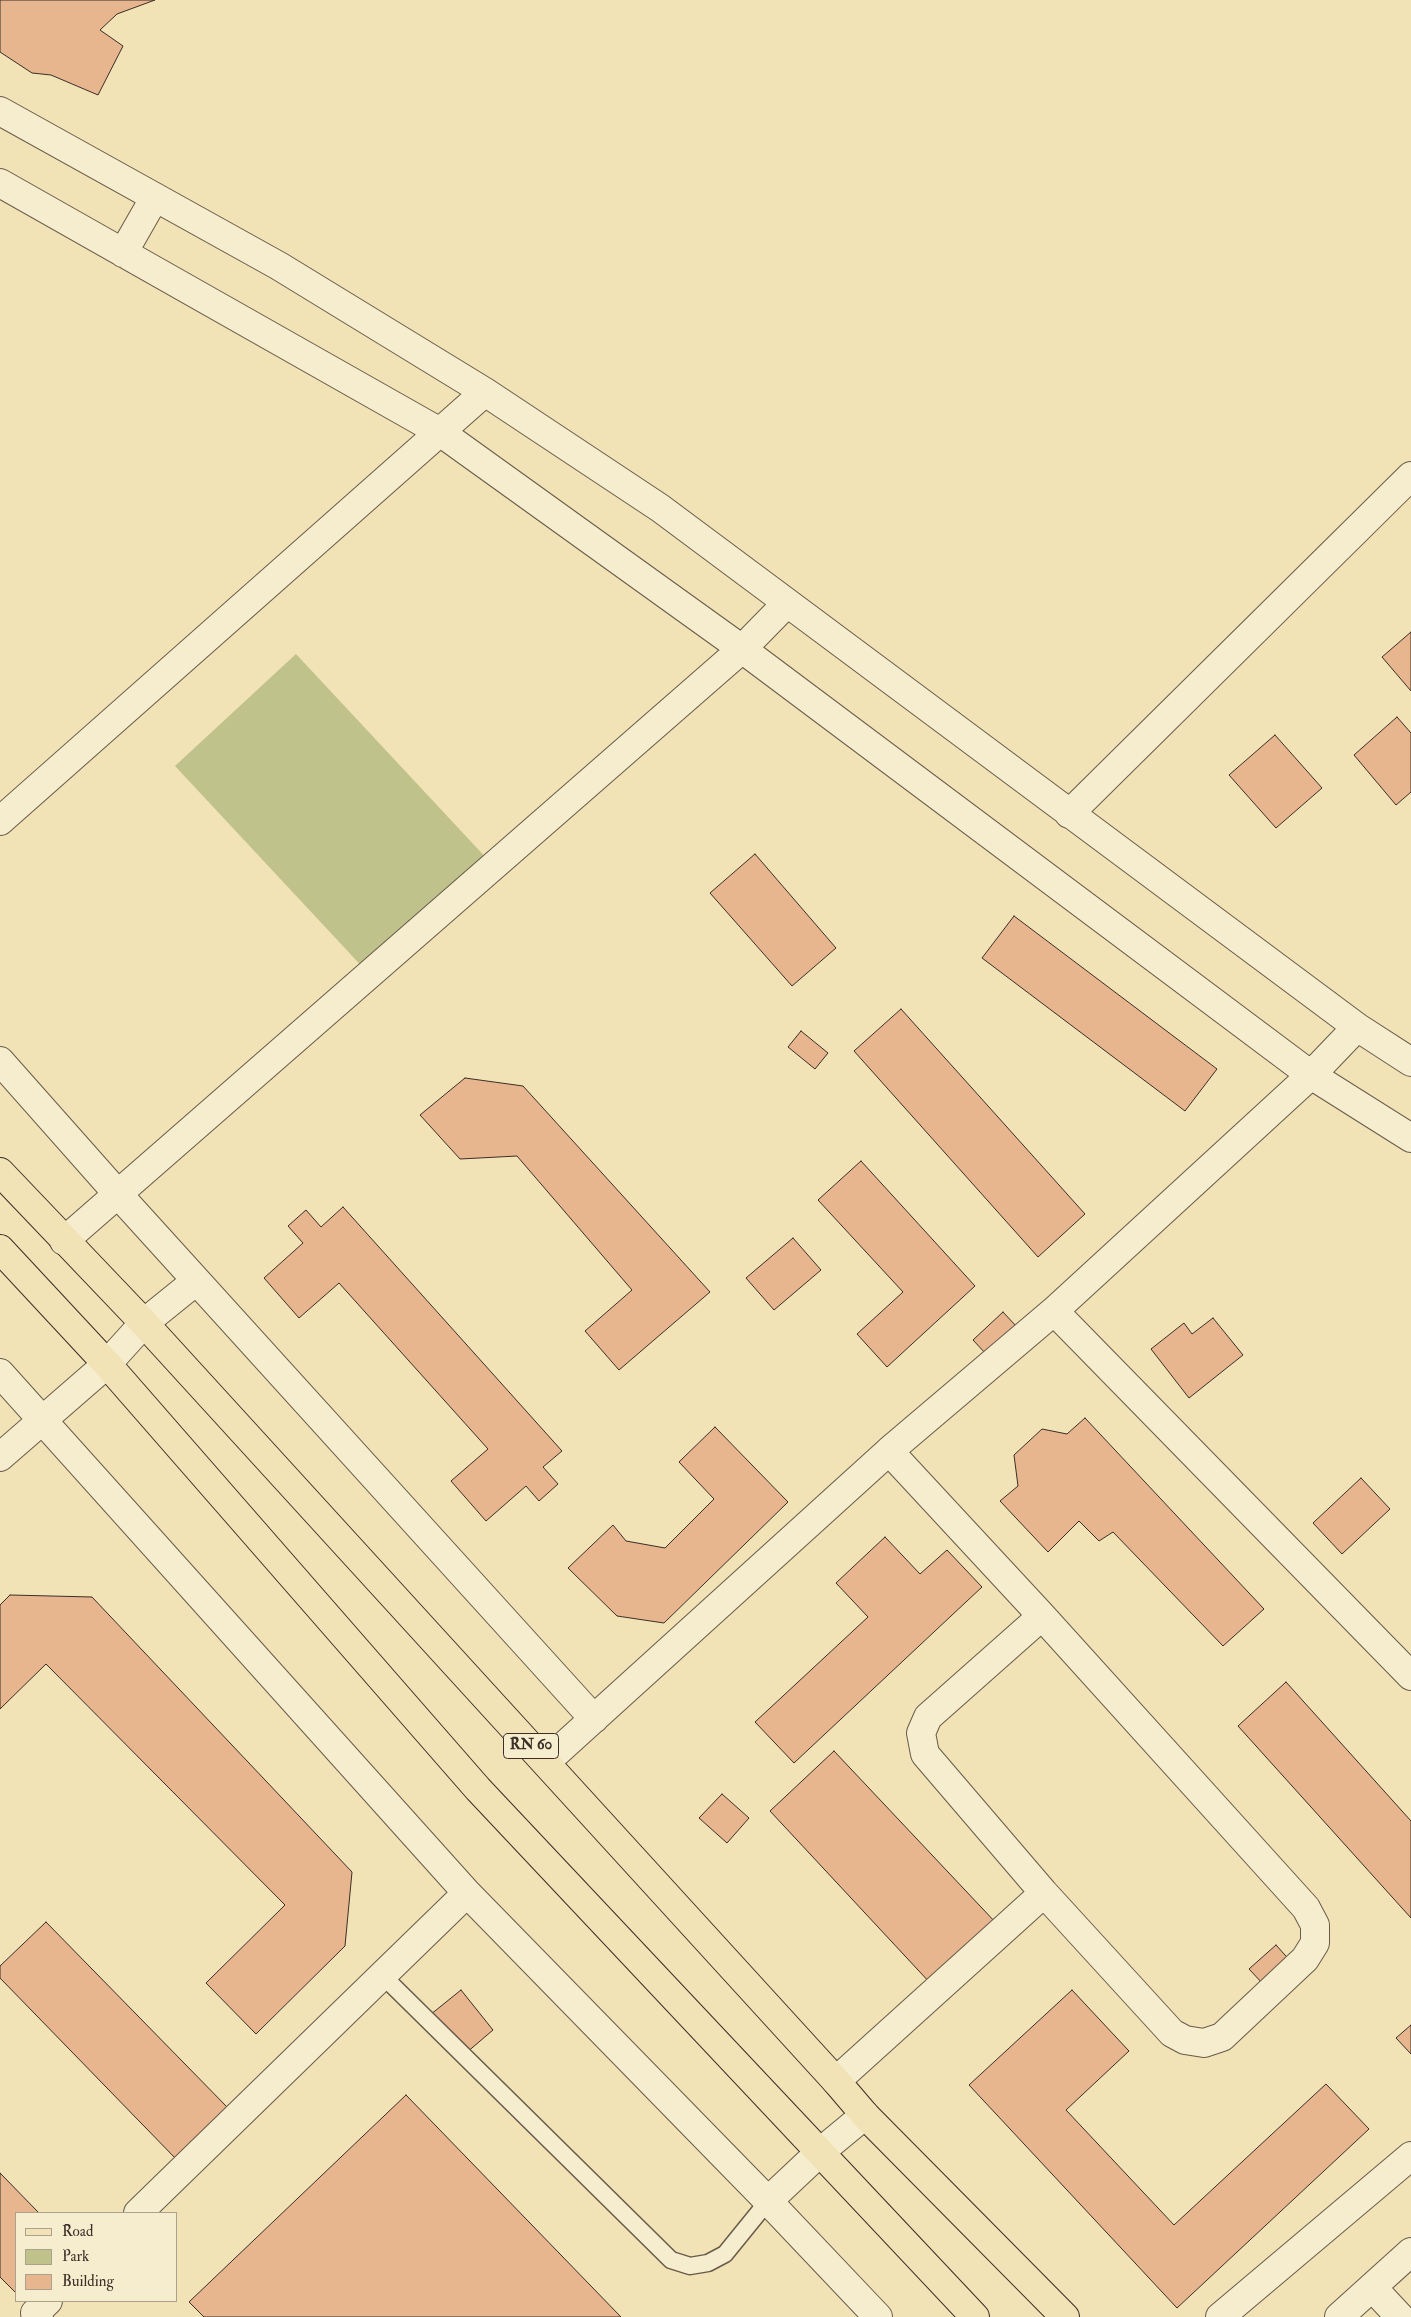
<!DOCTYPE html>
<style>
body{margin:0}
#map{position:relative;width:1411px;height:2317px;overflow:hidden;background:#f1e3b5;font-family:"IM FELL Double Pica",serif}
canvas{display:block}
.legend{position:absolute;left:15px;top:2212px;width:162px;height:90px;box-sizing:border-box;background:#f6edcf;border:1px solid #aba18c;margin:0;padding:6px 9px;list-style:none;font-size:15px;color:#3b2e27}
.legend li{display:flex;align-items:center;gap:10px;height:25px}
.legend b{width:25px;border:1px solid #aba18c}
</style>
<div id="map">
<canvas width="1411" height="2317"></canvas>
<ul class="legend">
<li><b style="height:6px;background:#f1e3b5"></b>Road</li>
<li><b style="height:14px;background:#bfc28a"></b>Park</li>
<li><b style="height:14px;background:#e7b68f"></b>Building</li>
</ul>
</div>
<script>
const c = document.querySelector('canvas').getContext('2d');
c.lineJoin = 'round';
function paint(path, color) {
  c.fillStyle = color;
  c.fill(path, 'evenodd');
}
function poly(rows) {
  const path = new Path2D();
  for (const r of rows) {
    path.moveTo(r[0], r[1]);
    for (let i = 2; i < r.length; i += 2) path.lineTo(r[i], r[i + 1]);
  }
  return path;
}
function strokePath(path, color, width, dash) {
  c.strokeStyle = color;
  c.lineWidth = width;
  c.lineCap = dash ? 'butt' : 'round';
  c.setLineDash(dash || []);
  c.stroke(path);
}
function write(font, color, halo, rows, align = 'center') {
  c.font = font + ' "IM FELL Double Pica",serif';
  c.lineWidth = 5;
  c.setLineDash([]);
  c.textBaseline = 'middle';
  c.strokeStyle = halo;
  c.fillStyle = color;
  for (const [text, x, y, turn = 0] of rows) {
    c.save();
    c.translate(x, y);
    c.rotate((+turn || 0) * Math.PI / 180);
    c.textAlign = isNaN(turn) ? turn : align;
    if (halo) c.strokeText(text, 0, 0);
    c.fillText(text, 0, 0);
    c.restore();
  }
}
paint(poly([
 [296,654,490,862,369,974,175,766]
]), '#bfc28a');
const building = poly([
 [0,0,155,0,117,14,100,30,123,46,98,95,51,75,32,73,0,52,0,0],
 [1411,632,1411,691,1382,657,1411,632],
 [1397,717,1411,733,1411,792,1396,805,1354,755,1397,717],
 [1275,735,1322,788,1276,828,1229,775,1275,735],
 [755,854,836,948,792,986,710,893,755,854],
 [1014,916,1217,1069,1185,1111,982,958,1014,916],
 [901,1009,1085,1214,1038,1257,854,1051,901,1009],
 [801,1031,828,1053,815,1069,788,1047,801,1031],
 [465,1078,523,1086,710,1292,619,1370,585,1331,632,1290,517,1156,460,1159,420,1115,465,1078],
 [861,1161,975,1286,887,1367,857,1334,903,1292,818,1200,861,1161],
 [343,1207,562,1451,543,1467,558,1484,539,1501,526,1486,486,1521,451,1481,488,1449,339,1283,299,1318,264,1278,303,1243,288,1226,306,1210,321,1227,343,1207],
 [793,1238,821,1270,774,1310,746,1278,793,1238],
 [1003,1312,1030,1341,1000,1369,973,1340,1003,1312],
 [1213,1318,1243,1355,1189,1398,1151,1349,1184,1323,1192,1334,1213,1318],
 [1085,1418,1264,1609,1223,1646,1113,1532,1099,1541,1079,1521,1048,1552,1000,1501,1018,1486,1014,1455,1042,1429,1067,1434,1085,1418],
 [715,1427,788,1502,664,1623,617,1616,568,1568,613,1525,626,1541,665,1548,714,1499,679,1462,715,1427],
 [1361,1478,1390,1509,1342,1554,1313,1523,1361,1478],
 [885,1537,920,1574,947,1550,982,1587,794,1763,755,1722,868,1617,836,1583,885,1537],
 [10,1595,92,1597,352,1872,345,1946,256,2034,206,1983,285,1905,46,1664,0,1709,0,1605,10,1595],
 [1286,1682,1411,1821,1411,1918,1238,1726,1286,1682],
 [834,1751,997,1924,932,1985,770,1811,834,1751],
 [722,1794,749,1818,727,1843,699,1818,722,1794],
 [46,1922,229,2109,177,2160,0,1978,0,1966,46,1922],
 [1276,1945,1303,1975,1277,1999,1249,1969,1276,1945],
 [461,1990,493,2030,459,2059,425,2019,461,1990],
 [1072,1990,1129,2051,1066,2110,1174,2225,1326,2084,1369,2129,1177,2308,969,2085,1072,1990],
 [1411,2025,1411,2054,1396,2038,1411,2025],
 [406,2095,621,2317,204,2317,189,2302,406,2095],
 [0,2173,39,2213,16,2213,16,2293,0,2277,0,2173]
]);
paint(building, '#e7b68f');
strokePath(building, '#3b2e27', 1);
const lane = poly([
 [383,1976,671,2260,690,2266,708,2263,725,2254,768,2201]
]);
const street = poly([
 [0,111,279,266,485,392,660,508,1357,1027,1411,1062],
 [0,183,440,432,742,649,1311,1075,1411,1138],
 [123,253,155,197],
 [1069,814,1411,476],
 [0,821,485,392],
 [0,1061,117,1193,594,1719],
 [64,1241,742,649,787,603],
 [1054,1311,1411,1676],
 [0,1373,467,1893,768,2201,878,2317],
 [889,1451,1042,1616,1306,1908,1315,1925,1315,1943,1305,1959,1222,2037,1204,2043,1185,2040,1172,2033,1044,1893,925,1754,921,1733,928,1717,1042,1616],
 [0,1457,107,1364,144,1323,196,1281],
 [546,1762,889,1451,1054,1311,1311,1075,1357,1027],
 [836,2081,1044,1893],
 [768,2201,819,2153,865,2115],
 [138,2213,467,1893],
 [1372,2287,1400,2317],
 [39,2317,35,2313,48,2301],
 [1220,2317,1411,2156],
 [1339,2317,1411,2252]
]);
const primary = poly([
 [0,1172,144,1323,836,2081,865,2115,1065,2317],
 [0,1249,107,1364,478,1789,975,2317]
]);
strokePath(lane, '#685b4a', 19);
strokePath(street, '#685b4a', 30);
strokePath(primary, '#3b2e27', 30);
strokePath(lane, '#f6edcf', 16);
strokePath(street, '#f6edcf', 28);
strokePath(primary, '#f1e3b5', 28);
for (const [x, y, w] of [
 [531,1746,55]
]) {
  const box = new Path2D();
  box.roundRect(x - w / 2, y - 12.5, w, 25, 4);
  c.fillStyle = '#f6edcf';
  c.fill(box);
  strokePath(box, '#3b2e27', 1);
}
write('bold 15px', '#3b2e27', null, [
 ["RN 60",531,1746]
]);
</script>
